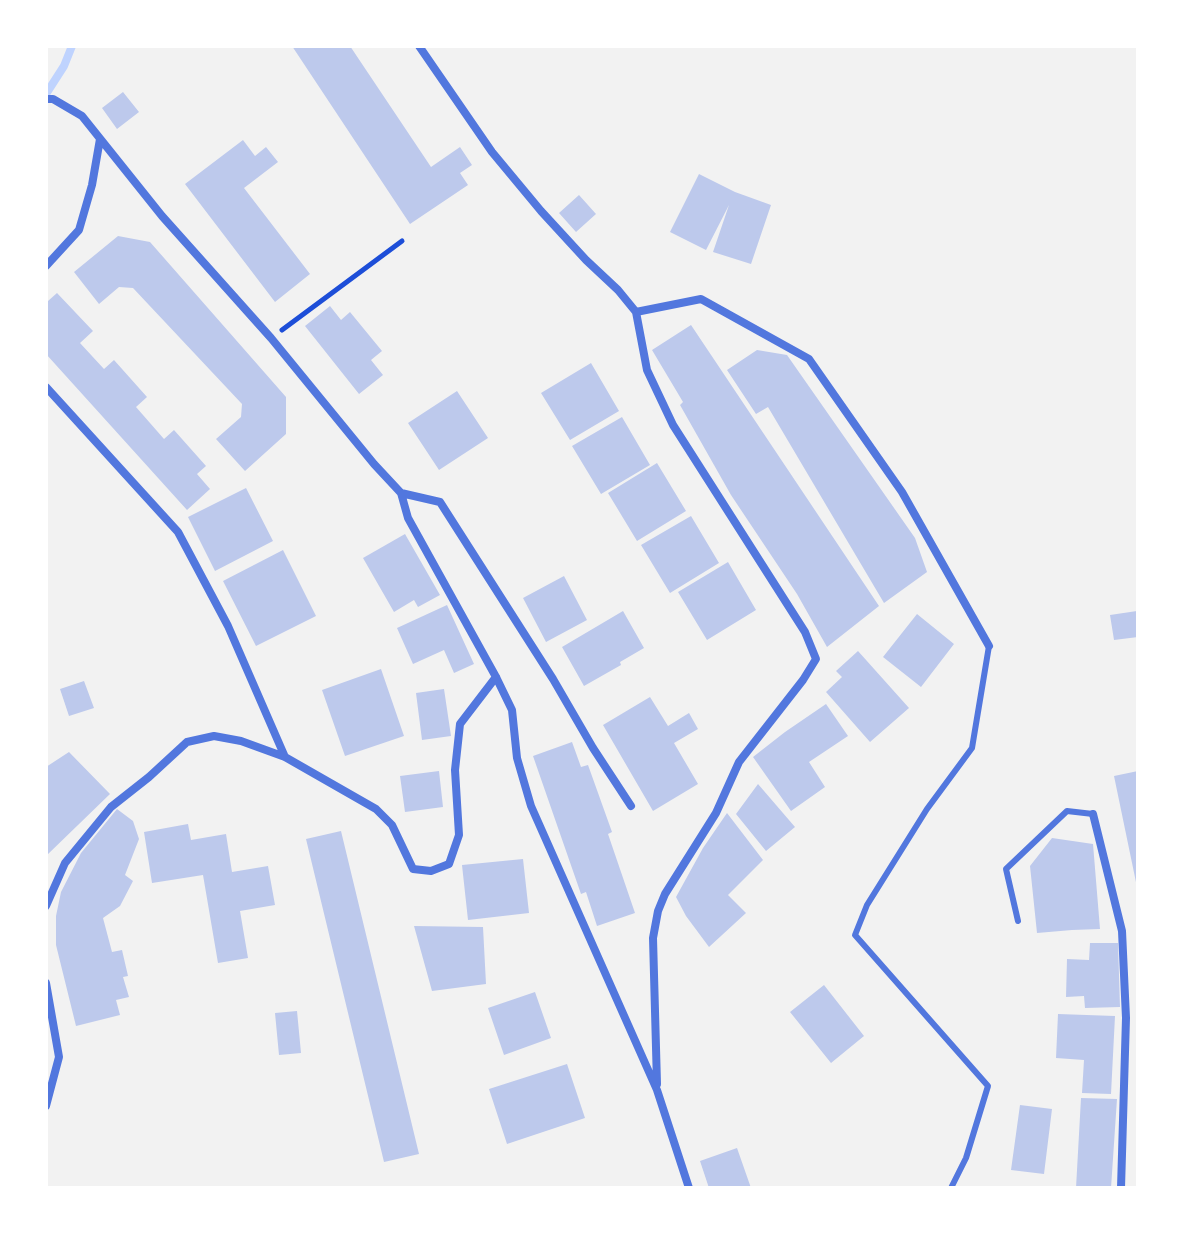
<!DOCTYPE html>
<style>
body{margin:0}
#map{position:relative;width:1184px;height:1234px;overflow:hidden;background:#f2f2f2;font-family:Quicksand,sans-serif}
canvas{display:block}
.frame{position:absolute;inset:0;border:48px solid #fff;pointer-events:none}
</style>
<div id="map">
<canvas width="1184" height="1234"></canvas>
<div class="frame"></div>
</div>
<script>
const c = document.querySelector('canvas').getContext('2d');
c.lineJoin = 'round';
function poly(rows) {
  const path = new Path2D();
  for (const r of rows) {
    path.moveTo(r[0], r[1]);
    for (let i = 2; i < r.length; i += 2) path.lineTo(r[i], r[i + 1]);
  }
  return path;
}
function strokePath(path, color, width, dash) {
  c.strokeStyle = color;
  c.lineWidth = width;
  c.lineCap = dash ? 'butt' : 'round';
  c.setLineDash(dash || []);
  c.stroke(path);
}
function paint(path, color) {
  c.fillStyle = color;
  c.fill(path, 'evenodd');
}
strokePath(poly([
 [46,94,64,66,72,46]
]), '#bfd3fe', 8);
paint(poly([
 [292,46,350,46,431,167,460,147,472,165,460,173,468,185,410,224],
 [123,92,139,112,117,129,102,108],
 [243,140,255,156,266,147,278,162,244,188,310,274,275,302,185,184],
 [699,174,735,192,771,205,751,264,713,252,729,205,706,250,670,232],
 [579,195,596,214,576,232,559,213],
 [118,236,150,242,286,397,286,434,245,471,216,439,241,417,242,404,133,288,119,287,99,304,74,272],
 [57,293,93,331,80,343,104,369,114,360,147,397,136,407,164,439,174,430,206,466,197,474,210,489,187,510,46,354,46,299,48,301],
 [330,306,341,320,350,312,382,351,371,360,383,375,359,394,305,326],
 [691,325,879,606,827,647,797,594,731,495,680,405,683,402,652,350],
 [757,350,787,355,915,538,927,572,884,603,768,407,756,414,727,370],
 [591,363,619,411,570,440,541,393],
 [457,391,488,438,439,470,408,423],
 [622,417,650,465,601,494,572,446],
 [657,463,686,511,637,541,608,493],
 [246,488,273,541,215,571,188,517],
 [691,516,719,563,670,593,641,545],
 [405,534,440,595,418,607,414,600,394,612,363,558],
 [283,550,316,616,256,646,223,581],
 [728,562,756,610,707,640,678,592],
 [564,576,587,620,546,642,523,598],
 [447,605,474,664,454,673,444,650,413,664,397,628],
 [623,611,644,648,620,662,621,665,584,686,562,647],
 [1137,611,1138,637,1114,640,1110,615],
 [917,614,954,644,921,687,883,657],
 [858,651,909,708,870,742,826,692,842,677,836,671],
 [381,669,404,736,345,756,322,690],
 [84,681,94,708,69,716,60,689],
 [444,689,451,736,422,740,416,693],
 [650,697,668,726,689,713,698,729,674,743,698,784,653,811,603,725],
 [826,704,848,736,809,762,825,787,791,811,753,757,785,732],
 [572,742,581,767,588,765,612,832,608,834,635,913,597,926,586,892,581,894,533,756],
 [69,752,110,794,46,856,46,767],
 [439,771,443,807,405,812,400,776],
 [1138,771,1138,887,1137,887,1114,776],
 [758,784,795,827,766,851,736,814],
 [117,809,133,821,139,839,125,875,133,881,120,906,103,918,112,952,122,950,128,976,123,977,129,997,116,1000,120,1015,76,1026,56,945,56,916,61,892,81,853],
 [727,813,763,860,728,895,746,913,709,947,686,916,676,897,703,848],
 [188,824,191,840,226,834,232,872,268,866,275,905,240,911,248,958,218,963,203,875,152,883,144,832],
 [341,831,419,1154,384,1162,306,839],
 [1052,838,1093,844,1100,929,1072,930,1037,933,1030,866],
 [523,859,529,913,468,920,462,865],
 [414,926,483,927,486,984,432,991],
 [1090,943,1118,943,1120,1007,1085,1008,1084,996,1066,997,1067,959,1089,960],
 [824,985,864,1036,831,1063,790,1012],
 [535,992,551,1038,504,1055,488,1008],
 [297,1011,301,1053,279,1055,275,1013],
 [1058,1014,1115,1016,1111,1094,1082,1093,1084,1060,1056,1058],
 [567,1064,585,1118,507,1144,489,1089],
 [1081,1098,1117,1099,1111,1188,1076,1188],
 [1020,1105,1052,1109,1044,1174,1011,1170],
 [737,1148,751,1188,709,1188,700,1161]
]), '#bdc9ec');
strokePath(poly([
 [282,330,402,241]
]), '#1d4ed8', 5);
strokePath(poly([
 [1018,921,1006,869,1067,811,1093,814],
 [951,1188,966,1158,988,1086,855,935,867,905,927,809,972,748,989,646]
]), '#5277de', 6);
strokePath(poly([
 [419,46,492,152,541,211,586,260,618,290,636,312,647,370,673,425,805,632,816,659,803,680,739,762,716,813,665,894,658,911,653,938,657,1084],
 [46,99,53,99,82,116,162,216,271,338,374,464,401,493,408,518,496,677,512,710,517,758,531,806,657,1090,689,1188],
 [46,266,79,230,92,185,100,139],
 [636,312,701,299,809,359,902,492,989,646],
 [46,387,178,532,228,626,285,757],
 [401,493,440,502,553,679,593,748,631,806],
 [1093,814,1122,931,1126,1018,1121,1188],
 [46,906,65,863,111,807,149,777,187,742,214,736,241,741,285,757,376,809,392,825,413,869,431,871,449,864,459,835,455,770,460,724,496,677],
 [46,983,59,1057,46,1106]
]), '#5277de', 8);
</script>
